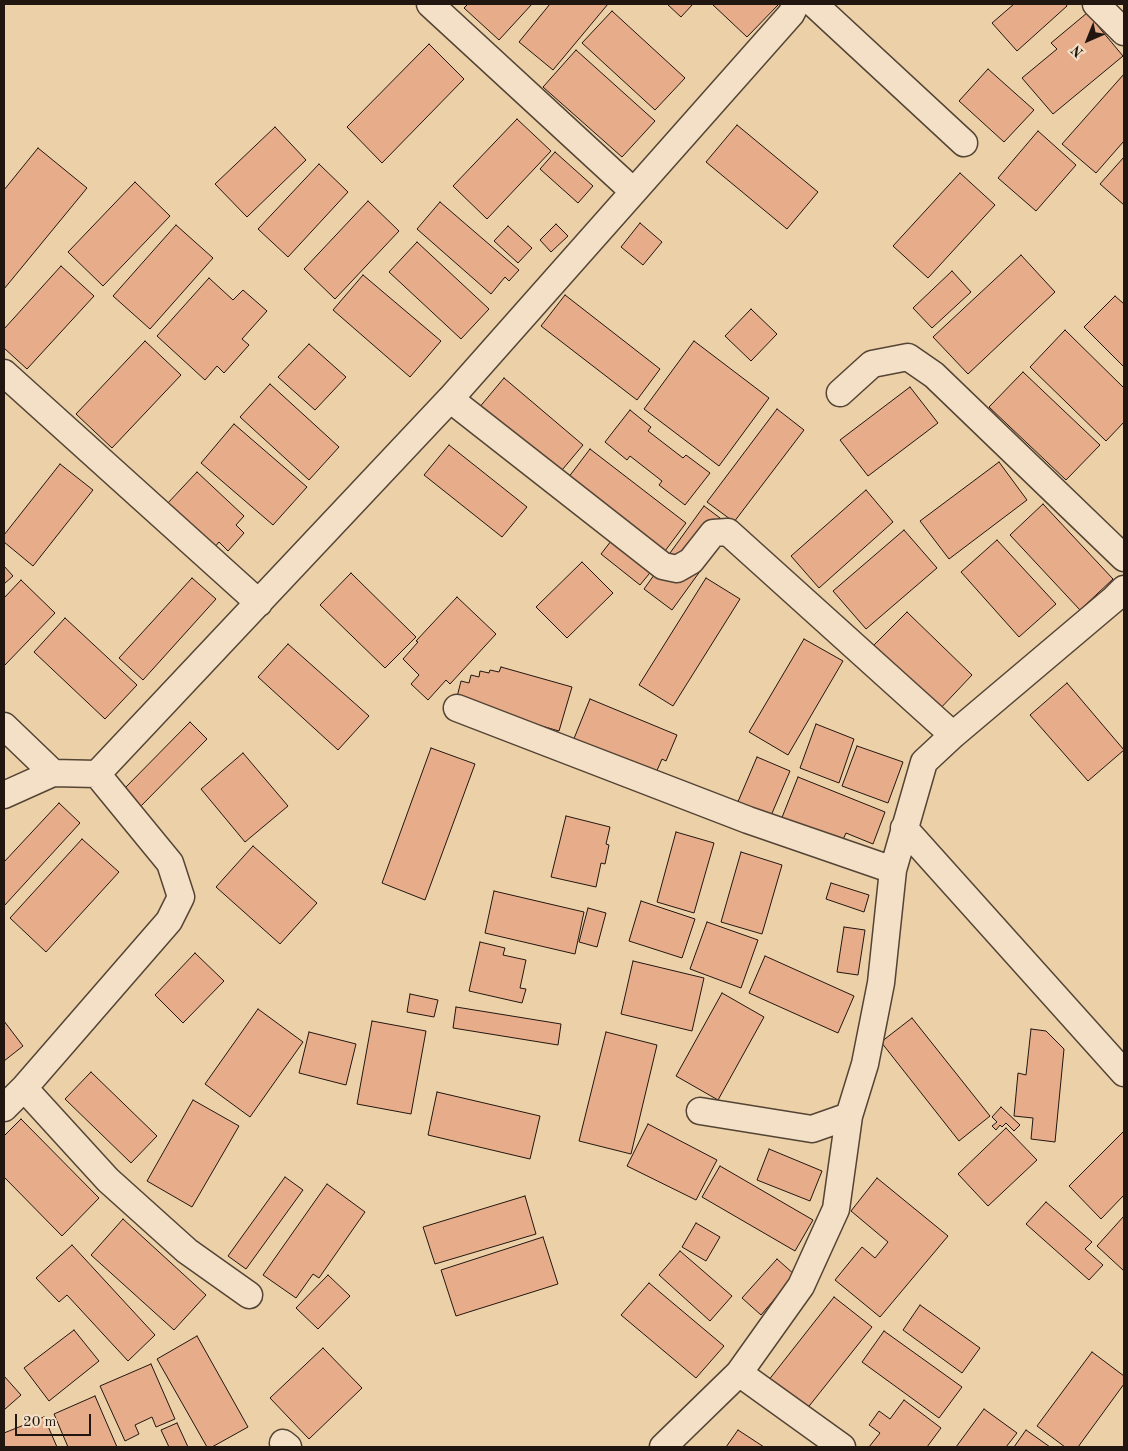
<!DOCTYPE html>
<style>
body{margin:0}
#map{position:relative;width:1128px;height:1451px;overflow:hidden;background:#ecd0a7;font-family:"Old Standard TT",serif}
canvas{display:block}
.frame{position:absolute;inset:0;border:5px solid #221610;pointer-events:none}
.north{position:absolute;left:1063px;top:15px;width:50px;height:50px;-webkit-text-stroke:4px #f3e0c6;paint-order:stroke;rotate:224deg;font-size:14px;font-weight:700;line-height:20px;text-align:center;color:#221610}
.north::after{content:'';display:block;margin:auto;width:18px;height:22px;background:#221610;clip-path:polygon(50% 0,100% 100%,50% 72%,0 100%)}
.scale{position:absolute;left:15px;top:1414px;width:76px;height:22px;box-sizing:border-box;border:2px solid #221610;border-top:0;padding-left:6px;font-size:15px;line-height:18px;white-space:nowrap;color:#221610;-webkit-text-stroke:4px #f3e0c6;paint-order:stroke}
</style>
<div id="map">
<canvas width="1128" height="1451"></canvas>
<div class="frame"></div>
<div class="north">N</div>
<div class="scale">20 m</div>
</div>
<script>
const c = document.querySelector('canvas').getContext('2d');
c.lineJoin = 'round';
function paint(path, color) {
  c.fillStyle = color;
  c.fill(path, 'evenodd');
}
function poly(rows) {
  const path = new Path2D();
  for (const r of rows) {
    path.moveTo(r[0], r[1]);
    for (let i = 2; i < r.length; i += 2) path.lineTo(r[i], r[i + 1]);
  }
  return path;
}
function strokePath(path, color, width, dash) {
  c.strokeStyle = color;
  c.lineWidth = width;
  c.lineCap = dash ? 'butt' : 'round';
  c.setLineDash(dash || []);
  c.stroke(path);
}
const building = poly([
 [468,4,532,4,499,40,464,8,468,4],
 [550,4,608,4,553,70,519,42,550,4],
 [667,4,693,4,681,17,667,4],
 [712,4,779,4,747,37,712,4],
 [1014,4,1066,4,1067,6,1017,51,992,23,1014,4],
 [612,11,685,78,655,110,582,43,612,11],
 [1087,13,1123,56,1053,114,1022,78,1057,49,1051,43,1087,13],
 [429,44,464,79,382,163,347,127,429,44],
 [576,50,655,121,622,157,543,87,576,50],
 [988,69,1034,110,1004,142,959,101,988,69],
 [1124,74,1124,141,1096,173,1062,144,1124,74],
 [517,119,551,151,487,219,453,186,517,119],
 [737,125,818,192,787,229,706,162,737,125],
 [275,127,306,160,247,217,215,184,275,127],
 [1038,131,1076,165,1036,211,998,178,1038,131],
 [38,148,87,188,4,289,4,190,38,148],
 [555,152,593,186,578,203,540,169,555,152],
 [1124,157,1124,205,1100,184,1124,157],
 [319,164,348,192,288,257,258,229,319,164],
 [960,173,995,205,928,278,893,246,960,173],
 [135,182,170,216,103,286,68,252,135,182],
 [368,201,399,231,335,299,304,269,368,201],
 [440,202,519,270,509,281,505,277,491,294,417,229,440,202],
 [640,223,662,242,643,265,621,247,640,223],
 [556,224,568,236,551,252,540,240,556,224],
 [176,225,213,258,150,329,113,296,176,225],
 [508,226,532,248,518,263,494,241,508,226],
 [417,242,489,309,461,339,389,272,417,242],
 [1021,255,1055,292,968,374,933,337,1021,255],
 [61,266,94,296,27,369,4,348,4,329,61,266],
 [952,271,971,292,932,328,913,308,952,271],
 [363,275,441,341,410,377,333,310,363,275],
 [209,278,233,300,243,290,267,311,242,339,249,345,224,373,217,366,205,380,157,336,209,278],
 [565,295,660,369,637,400,541,326,565,295],
 [1115,296,1124,304,1124,367,1084,327,1115,296],
 [751,309,777,334,751,361,725,336,751,309],
 [1065,330,1124,388,1124,422,1106,441,1030,367,1065,330],
 [145,341,181,375,112,448,76,414,145,341],
 [694,341,769,398,719,466,644,409,694,341],
 [309,344,346,377,315,410,278,377,309,344],
 [1023,372,1100,445,1066,480,989,407,1023,372],
 [504,378,583,445,552,482,473,415,504,378],
 [270,384,339,447,309,480,240,417,270,384],
 [910,387,938,423,868,476,840,440,910,387],
 [777,409,804,430,734,522,707,502,777,409],
 [630,410,651,427,648,431,683,458,686,455,710,473,685,505,659,485,662,481,630,456,627,460,605,442,630,410],
 [234,424,307,487,273,525,201,463,234,424],
 [449,445,527,507,502,537,424,475,449,445],
 [590,449,686,523,659,559,562,486,590,449],
 [999,462,1027,500,949,559,920,521,999,462],
 [60,464,93,490,33,566,4,542,4,535,60,464],
 [197,472,244,516,236,525,244,533,228,551,219,542,213,549,166,505,197,472],
 [866,490,893,522,819,588,791,556,866,490],
 [1043,504,1113,579,1080,610,1010,535,1043,504],
 [704,506,732,527,672,610,644,589,704,506],
 [904,530,937,568,866,629,833,591,904,530],
 [618,532,658,563,640,585,601,554,618,532],
 [997,540,1056,604,1019,637,961,572,997,540],
 [582,562,613,593,567,638,536,607,582,562],
 [4,566,13,576,4,584,4,566],
 [351,573,416,637,385,668,320,605,351,573],
 [192,578,216,599,143,680,119,658,192,578],
 [706,578,740,599,673,706,639,685,706,578],
 [21,580,55,613,4,666,4,598,21,580],
 [457,597,496,634,450,684,446,680,428,700,411,684,419,675,403,659,418,642,416,641,457,597],
 [907,612,972,675,937,712,871,648,907,612],
 [65,618,137,685,105,719,34,652,65,618],
 [804,639,843,661,788,755,749,732,804,639],
 [288,644,369,716,338,750,258,677,288,644],
 [501,667,572,687,559,731,456,701,461,681,469,683,471,675,479,677,480,671,489,673,490,670,499,672,501,667],
 [1067,683,1124,750,1088,781,1030,715,1067,683],
 [590,699,677,735,666,761,662,759,655,775,573,741,590,699],
 [190,722,207,739,141,806,123,790,190,722],
 [816,724,854,739,839,783,800,768,816,724],
 [857,746,903,762,888,803,842,786,857,746],
 [431,748,475,764,425,900,382,883,431,748],
 [243,753,288,806,245,842,201,789,243,753],
 [757,757,790,771,770,818,737,804,757,757],
 [798,777,885,812,873,844,846,833,841,844,781,820,798,777],
 [59,803,80,823,4,906,4,862,59,803],
 [566,816,610,827,606,844,609,845,605,864,601,863,596,887,551,877,566,816],
 [676,832,714,843,694,913,657,902,676,832],
 [82,839,119,872,46,952,10,918,82,839],
 [253,846,317,903,280,944,216,887,253,846],
 [741,852,782,865,762,934,721,922,741,852],
 [831,883,869,895,864,912,826,899,831,883],
 [494,891,584,912,575,954,485,933,494,891],
 [641,901,695,919,682,958,629,941,641,901],
 [588,908,606,913,597,947,579,942,588,908],
 [707,922,758,940,741,988,690,969,707,922],
 [844,927,865,930,858,975,837,972,844,927],
 [480,942,505,948,503,955,526,960,520,988,526,989,522,1003,469,991,480,942],
 [195,953,224,981,183,1023,155,995,195,953],
 [765,956,854,996,838,1033,749,993,765,956],
 [633,961,704,978,692,1031,621,1014,633,961],
 [722,993,764,1017,718,1100,676,1076,722,993],
 [410,994,438,1000,434,1017,407,1012,410,994],
 [456,1007,561,1024,558,1045,453,1028,456,1007],
 [258,1009,303,1042,250,1117,205,1084,258,1009],
 [912,1018,990,1116,959,1141,881,1042,912,1018],
 [4,1021,23,1046,4,1061,4,1021],
 [372,1021,426,1031,411,1114,357,1104,372,1021],
 [1031,1029,1046,1031,1064,1049,1055,1142,1031,1139,1033,1118,1014,1116,1018,1073,1026,1075,1031,1029],
 [309,1032,356,1044,346,1085,299,1073,309,1032],
 [606,1032,657,1045,631,1154,579,1141,606,1032],
 [91,1072,157,1136,131,1163,65,1099,91,1072],
 [437,1092,540,1116,530,1159,428,1135,437,1092],
 [193,1100,239,1126,192,1207,147,1181,193,1100],
 [1001,1107,1020,1125,1014,1131,1006,1123,1002,1127,1000,1125,996,1130,992,1126,997,1122,992,1117,1001,1107],
 [21,1119,99,1198,62,1236,4,1177,4,1136,21,1119],
 [648,1124,717,1160,696,1200,627,1166,648,1124],
 [1006,1128,1037,1160,988,1206,958,1174,1006,1128],
 [1124,1131,1124,1195,1101,1219,1069,1186,1124,1131],
 [769,1149,822,1171,810,1201,757,1180,769,1149],
 [720,1166,813,1220,795,1251,702,1197,720,1166],
 [285,1177,303,1190,246,1269,228,1256,285,1177],
 [877,1178,948,1236,880,1317,835,1280,862,1247,875,1258,888,1242,851,1211,877,1178],
 [327,1184,365,1212,319,1278,313,1274,296,1298,263,1275,327,1184],
 [525,1196,536,1234,435,1264,423,1227,525,1196],
 [1046,1202,1092,1242,1085,1249,1103,1265,1089,1280,1026,1224,1046,1202],
 [1124,1216,1124,1271,1097,1246,1124,1216],
 [123,1219,206,1295,174,1330,91,1255,123,1219],
 [696,1223,720,1237,706,1261,682,1247,696,1223],
 [543,1237,558,1284,456,1316,441,1270,543,1237],
 [72,1245,155,1335,128,1361,67,1295,59,1302,36,1278,72,1245],
 [680,1251,732,1296,710,1321,659,1275,680,1251],
 [777,1259,795,1275,761,1315,742,1298,777,1259],
 [328,1275,350,1296,318,1329,296,1308,328,1275],
 [649,1283,724,1346,696,1378,621,1315,649,1283],
 [834,1297,872,1327,806,1410,768,1381,834,1297],
 [920,1305,980,1348,962,1373,903,1330,920,1305],
 [74,1330,99,1361,49,1401,24,1368,74,1330],
 [884,1331,962,1387,939,1418,862,1362,884,1331],
 [197,1336,248,1427,212,1447,207,1447,157,1359,197,1336],
 [323,1348,362,1388,309,1439,270,1398,323,1348],
 [1092,1352,1124,1376,1124,1384,1078,1447,1065,1447,1037,1426,1092,1352],
 [151,1364,175,1419,156,1427,152,1417,135,1425,139,1434,125,1441,100,1386,151,1364],
 [4,1376,21,1395,4,1410,4,1376],
 [95,1396,117,1447,68,1447,54,1414,95,1396],
 [904,1400,941,1428,927,1447,869,1447,880,1433,869,1425,879,1411,890,1419,904,1400],
 [984,1409,1017,1433,1006,1447,956,1447,984,1409],
 [44,1417,57,1447,4,1447,4,1433,44,1417],
 [177,1423,188,1447,169,1447,161,1430,177,1423],
 [738,1430,764,1447,726,1447,738,1430],
 [1026,1430,1050,1447,1014,1447,1026,1430]
]);
paint(building, '#e7ad8a');
strokePath(building, '#221610', 1);
const minor = poly([
 [430,4,633,191],
 [814,4,964,143],
 [1096,4,1124,32],
 [4,373,259,603],
 [840,393,872,364,908,357,934,375,1124,558],
 [450,399,663,566,677,569,691,561,713,533,728,532,953,735],
 [457,708,748,820,893,870],
 [4,726,53,773],
 [4,795,53,773,97,774,450,399,791,14,796,4],
 [904,828,1124,1073],
 [24,1088,108,1180,187,1251,249,1295],
 [4,1108,24,1088,169,921,181,897,170,863,97,774],
 [700,1111,812,1129,849,1116],
 [739,1373,842,1447],
 [283,1443,288,1447],
 [663,1447,739,1373,801,1286,836,1209,849,1116,865,1064,881,983,893,870,924,762,953,735,1114,599,1124,589]
]);
strokePath(minor, '#544436', 29);
strokePath(minor, '#f3e0c6', 26);
</script>
